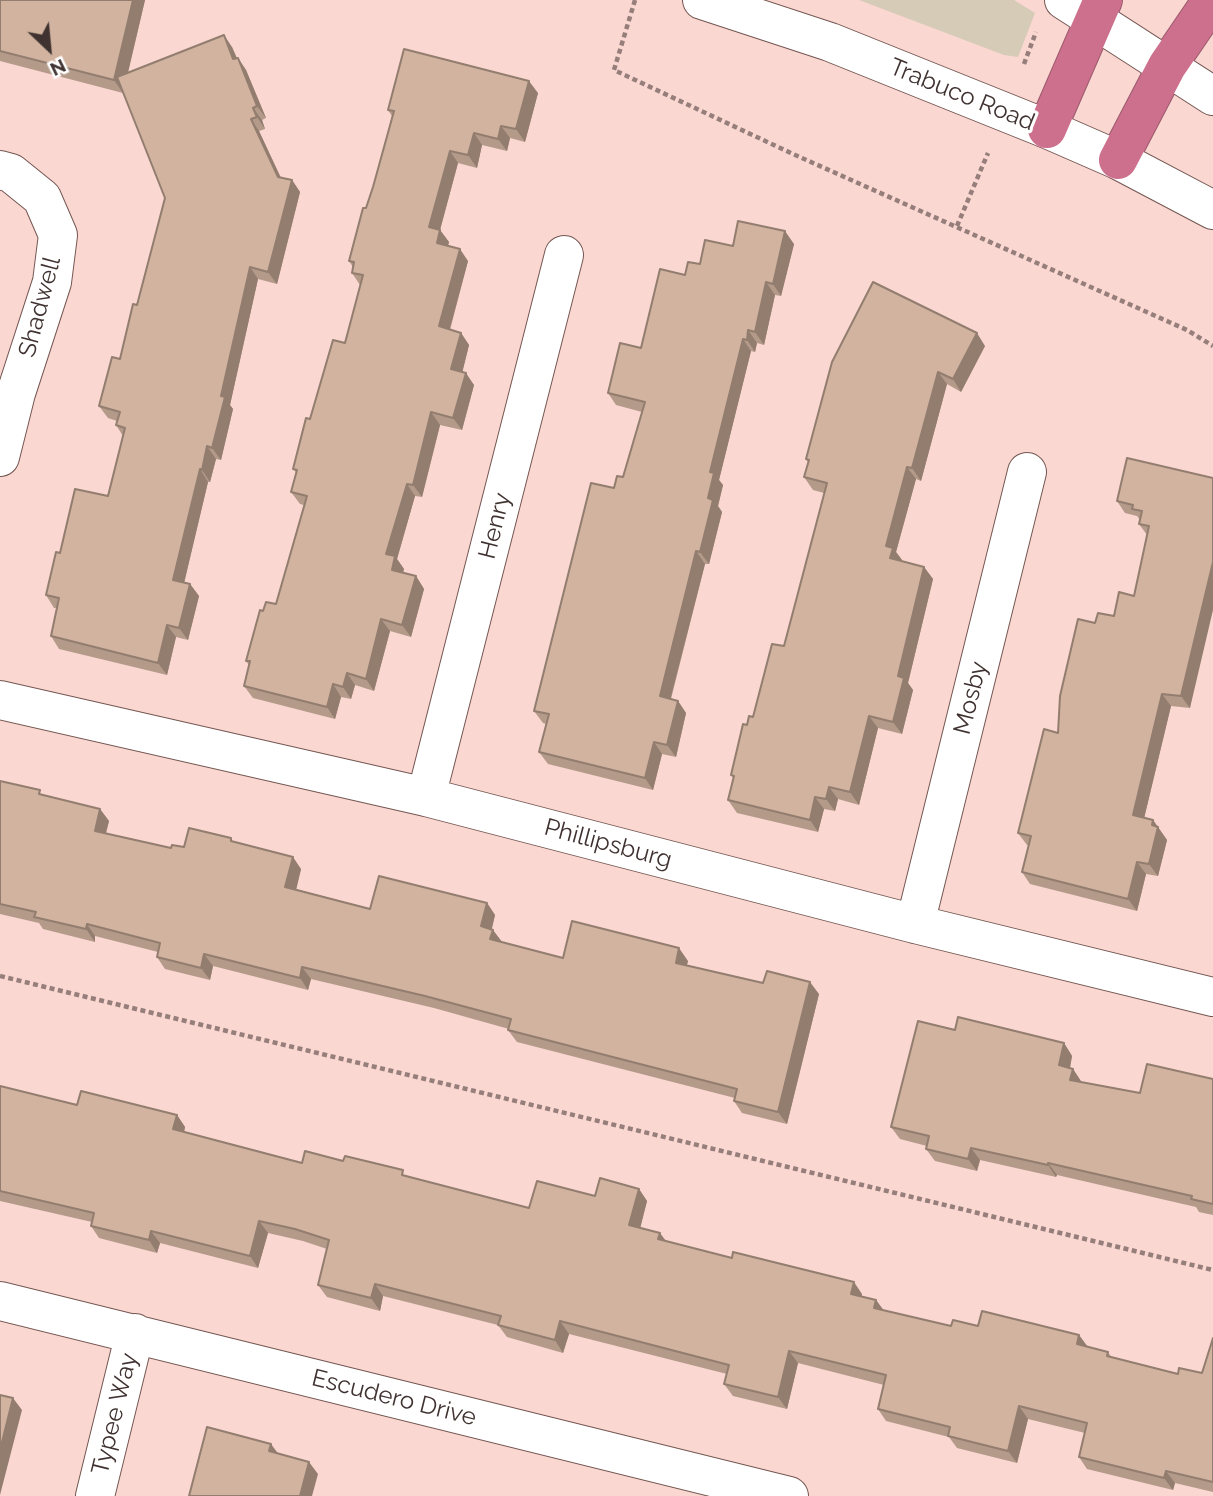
<!DOCTYPE html>
<style>
body{margin:0}
#map{position:relative;width:1213px;height:1496px;overflow:hidden;background:#fbd7d2;font-family:Raleway,sans-serif}
canvas{display:block}
.north{position:absolute;left:14px;top:14px;width:70px;height:70px;-webkit-text-stroke:5px #fff;paint-order:stroke;rotate:154deg;font-size:19px;font-weight:700;line-height:28px;text-align:center;color:#3f3230}
.north::after{content:'';display:block;margin:auto;width:24px;height:32px;background:#3f3230;clip-path:polygon(50% 0,100% 100%,50% 72%,0 100%)}
</style>
<div id="map">
<canvas width="1213" height="1496"></canvas>
<div class="north">N</div>
</div>
<script>
const c = document.querySelector('canvas').getContext('2d');
c.lineJoin = 'round';
function paint(path, color) {
  c.fillStyle = color;
  c.fill(path, 'evenodd');
}
function poly(rows) {
  const path = new Path2D();
  for (const r of rows) {
    path.moveTo(r[0], r[1]);
    for (let i = 2; i < r.length; i += 2) path.lineTo(r[i], r[i + 1]);
  }
  return path;
}
function strokePath(path, color, width, dash) {
  c.strokeStyle = color;
  c.lineWidth = width;
  c.lineCap = dash ? 'butt' : 'round';
  c.setLineDash(dash || []);
  c.stroke(path);
}
function write(font, color, halo, rows, align = 'center') {
  c.font = font + ' Raleway,sans-serif';
  c.lineWidth = 6;
  c.setLineDash([]);
  c.textBaseline = 'middle';
  c.strokeStyle = halo;
  c.fillStyle = color;
  for (const [text, x, y, turn = 0] of rows) {
    c.save();
    c.translate(x, y);
    c.rotate((+turn || 0) * Math.PI / 180);
    c.textAlign = isNaN(turn) ? turn : align;
    if (halo) c.strokeText(text, 0, 0);
    c.fillText(text, 0, 0);
    c.restore();
  }
}
paint(poly([
 [859,0,1014,0,1035,13,1018,57,1004,55]
]), '#d6cbb6');
const street = poly([
 [0,170,11,173,42,198,58,235,52,282,16,393,0,457],
 [0,700,426,797,915,924,1213,997],
 [426,797,564,255],
 [915,924,1027,472],
 [0,1301,789,1496],
 [95,1496,135,1333]
]);
const secondary = poly([
 [702,0,830,42,1047,129,1118,160,1213,210],
 [1064,0,1213,96]
]);
const highway = poly([
 [1047,129,1103,0],
 [1118,160,1167,66,1212,0]
]);
strokePath(street, '#745752', 40);
strokePath(secondary, '#745752', 40);
strokePath(highway, '#9b5a6c', 40);
strokePath(poly([
 [635,0,614,70,793,154,1187,330,1213,346],
 [1024,64,1036,32],
 [957,226,988,153],
 [0,976,1213,1270]
]), '#967e7b', 4.5, [5, 3.5]);
strokePath(street, '#fff', 38);
strokePath(secondary, '#fff', 38);
strokePath(highway, '#cc708d', 38);
paint(poly([
 [0,0,145,0,128,73,232,47,237,58,238,58,246,70,266,118,262,120,265,129,259,131,281,178,292,180,300,192,277,284,258,279,230,405,233,409,221,460,216,459,210,482,208,482,184,582,190,584,199,596,188,640,176,637,167,675,59,649,51,636,57,608,54,608,46,595,60,553,108,496,123,436,116,425,117,421,108,418,99,406,120,359,137,305,165,198,123,93,0,61],
 [538,93,525,142,510,138,507,151,482,145,477,168,458,163,440,230,449,242,448,246,468,261,450,330,461,333,469,345,462,372,474,385,462,430,440,425,422,497,415,496,397,559,404,569,403,573,416,576,424,589,411,637,390,631,374,691,355,685,351,699,341,697,335,719,253,698,244,686,249,665,246,661,263,611,276,604,304,505,300,504,291,492,296,472,293,469,310,419,345,343,360,285,352,273,353,267,349,261,373,187,392,116,388,110],
 [794,244,781,296,775,295,764,345,757,343,755,352,751,351,719,480,723,485,718,506,722,512,709,564,705,564,671,699,678,701,686,713,676,757,662,754,653,790,548,764,539,752,546,724,543,723,534,711,614,488,623,477,642,412,616,405,608,393,641,348,685,275,700,264],
 [985,346,961,392,947,384,921,481,916,479,896,552,902,560,902,561,924,567,933,579,908,683,913,690,902,734,878,728,859,805,838,799,835,811,824,809,818,832,737,813,728,800,734,779,731,775,747,725,753,717,784,646,824,493,813,490,804,477,808,462,806,459,832,362],
 [1213,478,1190,708,1171,706,1144,818,1153,820,1167,840,1158,876,1146,874,1137,911,1030,884,1022,872,1029,845,1027,845,1018,833,1058,733,1095,623,1114,616,1134,596,1147,535,1139,524,1140,520,1137,516,1125,513,1117,501],
 [0,781,43,795,100,809,109,821,106,834,171,848,234,842,301,869,296,889,370,909,487,903,495,915,492,929,502,942,563,958,688,961,687,965,763,983,819,994,787,1124,742,1113,734,1101,735,1098,517,1042,508,1030,509,1029,434,1008,311,979,308,990,213,966,210,980,165,969,157,957,158,952,95,936,95,942,43,929,39,923,0,914],
 [955,1030,1064,1043,1072,1056,1070,1068,1073,1069,1081,1082,1140,1093,1213,1079,1213,1215,1199,1212,1196,1207,1057,1175,1056,1177,980,1160,977,1171,935,1161,926,1149,927,1146,900,1139,891,1127],
 [0,1086,77,1105,177,1115,185,1127,184,1132,302,1163,408,1177,529,1208,639,1189,647,1201,640,1227,666,1241,862,1294,862,1297,876,1300,883,1310,951,1326,978,1326,1079,1335,1087,1347,1108,1352,1112,1358,1178,1374,1202,1373,1213,1338,1213,1492,1175,1483,1173,1490,1087,1469,1079,1457,1085,1433,1028,1419,1017,1463,957,1448,949,1437,886,1421,878,1409,884,1385,798,1363,787,1409,733,1396,724,1384,727,1374,569,1334,563,1353,507,1337,498,1325,383,1296,380,1311,327,1297,318,1285,327,1249,303,1241,268,1233,258,1268,160,1243,157,1253,99,1238,91,1226,92,1222,0,1201]
]), '#b49a89');
paint(poly([
 [133,0,145,0,123,93,114,80],
 [224,35,232,47,242,71,233,59],
 [238,58,246,70,266,118,257,106],
 [529,81,538,93,525,142,516,129],
 [253,108,262,120,265,129,257,117],
 [251,119,259,131,286,189,278,177],
 [501,126,510,138,507,151,498,139],
 [474,133,482,145,477,168,468,155],
 [450,151,458,163,440,230,449,242,445,255,437,243,429,227],
 [292,180,300,192,277,284,268,272],
 [785,231,794,244,781,296,773,284],
 [460,249,468,261,447,339,439,326],
 [250,267,258,279,230,405,233,409,221,460,212,448,221,396],
 [766,282,775,295,764,345,755,332],
 [748,330,757,343,755,352,747,340],
 [461,333,469,345,460,382,451,369],
 [977,333,985,346,961,392,953,379],
 [743,339,751,351,719,480,723,485,718,506,722,512,709,564,700,552,708,498,710,472],
 [938,372,947,384,921,481,912,468],
 [466,373,474,385,462,430,453,418],
 [431,412,440,425,422,497,413,485],
 [207,446,216,459,210,482,202,470],
 [907,467,916,479,896,552,902,560,899,571,890,558,886,546],
 [200,469,208,482,182,592,173,580],
 [407,484,415,496,397,559,404,569,400,582,392,570,386,554],
 [696,551,705,564,668,708,660,696],
 [1213,562,1213,610,1190,708,1181,696],
 [924,567,933,579,908,683,913,690,902,734,893,722,898,676],
 [416,576,424,589,411,637,402,625],
 [190,584,199,596,188,640,179,628],
 [381,619,390,631,374,691,366,679],
 [167,625,176,637,167,675,158,663],
 [347,673,355,685,351,699,343,687],
 [333,684,341,697,335,719,327,707],
 [1162,694,1171,706,1142,827,1133,815],
 [678,701,686,713,676,757,667,745],
 [869,716,878,728,859,805,850,792],
 [654,742,662,754,653,790,645,778],
 [829,787,838,799,835,811,826,799],
 [815,797,824,809,818,832,810,820],
 [100,809,109,821,103,843,95,831],
 [1153,820,1167,840,1158,876,1149,864],
 [293,857,301,869,294,899,285,887],
 [1137,862,1146,874,1137,911,1128,899],
 [487,903,495,915,489,939,481,926],
 [87,924,95,936,95,942,86,929],
 [493,930,502,942,490,939],
 [679,948,688,961,684,975,676,963],
 [204,954,213,966,210,980,201,968],
 [302,967,311,979,308,990,300,978],
 [810,982,819,994,787,1124,778,1112],
 [1064,1043,1072,1056,1068,1078,1059,1065],
 [1073,1069,1081,1081,1079,1092,1070,1080],
 [177,1115,185,1127,182,1141,173,1129],
 [971,1148,980,1160,977,1171,968,1159],
 [1048,1163,1057,1175,1056,1177,1048,1165],
 [639,1189,647,1201,638,1237,629,1225],
 [259,1221,268,1233,258,1268,250,1256],
 [151,1231,160,1243,157,1253,149,1240],
 [660,1233,669,1245,658,1239],
 [854,1282,862,1294,859,1306,851,1294],
 [375,1284,383,1296,380,1311,371,1298],
 [876,1300,885,1312,874,1308],
 [560,1321,569,1334,563,1353,555,1340],
 [1079,1335,1088,1347,1077,1344],
 [789,1351,798,1363,787,1409,778,1397],
 [13,1398,22,1410,0,1495,0,1450],
 [1019,1406,1028,1419,1017,1463,1008,1451],
 [271,1444,280,1456,269,1451],
 [309,1462,318,1474,312,1496,300,1496],
 [1166,1471,1175,1483,1173,1490,1164,1478]
]), '#927d6f');
const building = poly([
 [0,0,133,0,114,80,0,51,0,0],
 [224,35,233,59,238,58,257,106,253,108,257,117,251,119,278,177,292,180,268,272,250,267,221,396,225,397,212,448,207,446,202,470,200,469,173,580,190,584,179,628,167,625,158,663,51,636,59,598,46,595,56,552,60,553,75,489,108,496,125,428,116,425,120,412,99,406,112,357,120,359,133,304,137,305,165,198,117,77,224,35],
 [404,49,529,81,516,129,501,126,498,139,474,133,468,155,450,151,429,227,440,230,437,243,460,249,439,326,461,333,451,369,466,373,453,418,431,412,413,485,407,484,386,554,395,556,392,570,416,576,402,625,381,619,366,679,347,673,343,687,333,684,327,707,244,686,250,661,246,661,260,610,263,611,266,602,276,604,307,496,291,492,297,470,293,469,306,418,310,419,333,340,345,343,363,275,352,273,354,262,349,261,363,208,366,208,373,187,394,111,388,110,404,49],
 [738,221,785,231,773,284,766,282,755,332,748,330,747,340,743,339,710,472,714,473,708,498,713,500,700,552,696,551,660,696,678,701,667,745,654,742,645,778,539,752,549,714,534,711,591,483,614,488,617,476,623,477,645,402,608,393,620,343,641,348,660,269,685,275,688,262,700,264,705,240,733,246,738,221],
 [873,282,977,333,953,379,938,372,912,468,907,467,886,546,893,548,890,558,924,567,898,676,904,678,893,722,869,716,850,792,829,787,826,799,815,797,810,820,728,800,734,776,731,775,743,724,747,725,749,716,753,717,772,644,784,646,827,483,804,477,809,460,806,459,832,362,873,282],
 [1127,458,1213,478,1213,562,1181,696,1162,694,1133,815,1153,820,1152,825,1158,827,1149,864,1137,862,1128,899,1022,872,1031,836,1018,833,1044,729,1058,733,1060,696,1078,619,1095,623,1098,613,1114,616,1119,592,1134,596,1149,526,1139,524,1142,511,1132,509,1133,505,1117,501,1127,458],
 [0,781,40,790,39,794,100,809,95,831,171,848,172,845,184,847,189,828,231,838,231,841,293,857,285,887,370,909,379,876,487,903,481,926,493,930,490,939,563,958,572,921,679,948,676,963,763,983,767,971,810,982,778,1112,734,1101,737,1089,508,1030,511,1019,425,996,302,967,300,978,204,954,201,968,157,957,160,943,87,924,86,929,34,917,36,912,0,904,0,781],
 [958,1017,1064,1043,1059,1065,1073,1069,1070,1080,1140,1093,1147,1064,1213,1079,1213,1204,1191,1199,1192,1196,1048,1163,1048,1165,971,1148,968,1159,926,1149,929,1136,891,1127,918,1021,955,1030,958,1017],
 [0,1086,77,1105,81,1091,177,1115,173,1129,302,1163,305,1151,343,1161,345,1156,403,1170,402,1175,529,1208,537,1181,595,1196,600,1178,639,1189,629,1225,660,1233,658,1239,732,1258,733,1252,854,1282,851,1294,876,1300,874,1308,951,1326,953,1320,978,1326,982,1311,1079,1335,1077,1344,1108,1352,1107,1356,1178,1374,1179,1368,1202,1373,1213,1338,1213,1482,1166,1471,1164,1478,1079,1457,1087,1423,1019,1406,1008,1451,948,1436,950,1427,878,1409,886,1375,789,1351,778,1397,724,1384,729,1365,560,1321,555,1340,498,1325,501,1316,375,1284,371,1298,318,1285,329,1240,295,1229,259,1221,250,1256,151,1231,149,1240,91,1226,94,1213,0,1191,0,1086],
 [0,1395,13,1398,0,1450,0,1395],
 [207,1427,271,1444,269,1451,309,1462,300,1496,189,1496,207,1427]
]);
paint(building, '#d1b39f');
strokePath(building, '#927d6f', 2);
write('24px', '#3f3230', '#fff', [
 ["Trabuco Road",962,95,22],
 ["Shadwell",40,307,-75],
 ["Henry",495,526,-76],
 ["Mosby",971,698,-76],
 ["Phillipsburg",608,844,15],
 ["Escudero Drive",394,1398,14],
 ["Typee Way",115,1414,-76]
]);
</script>
